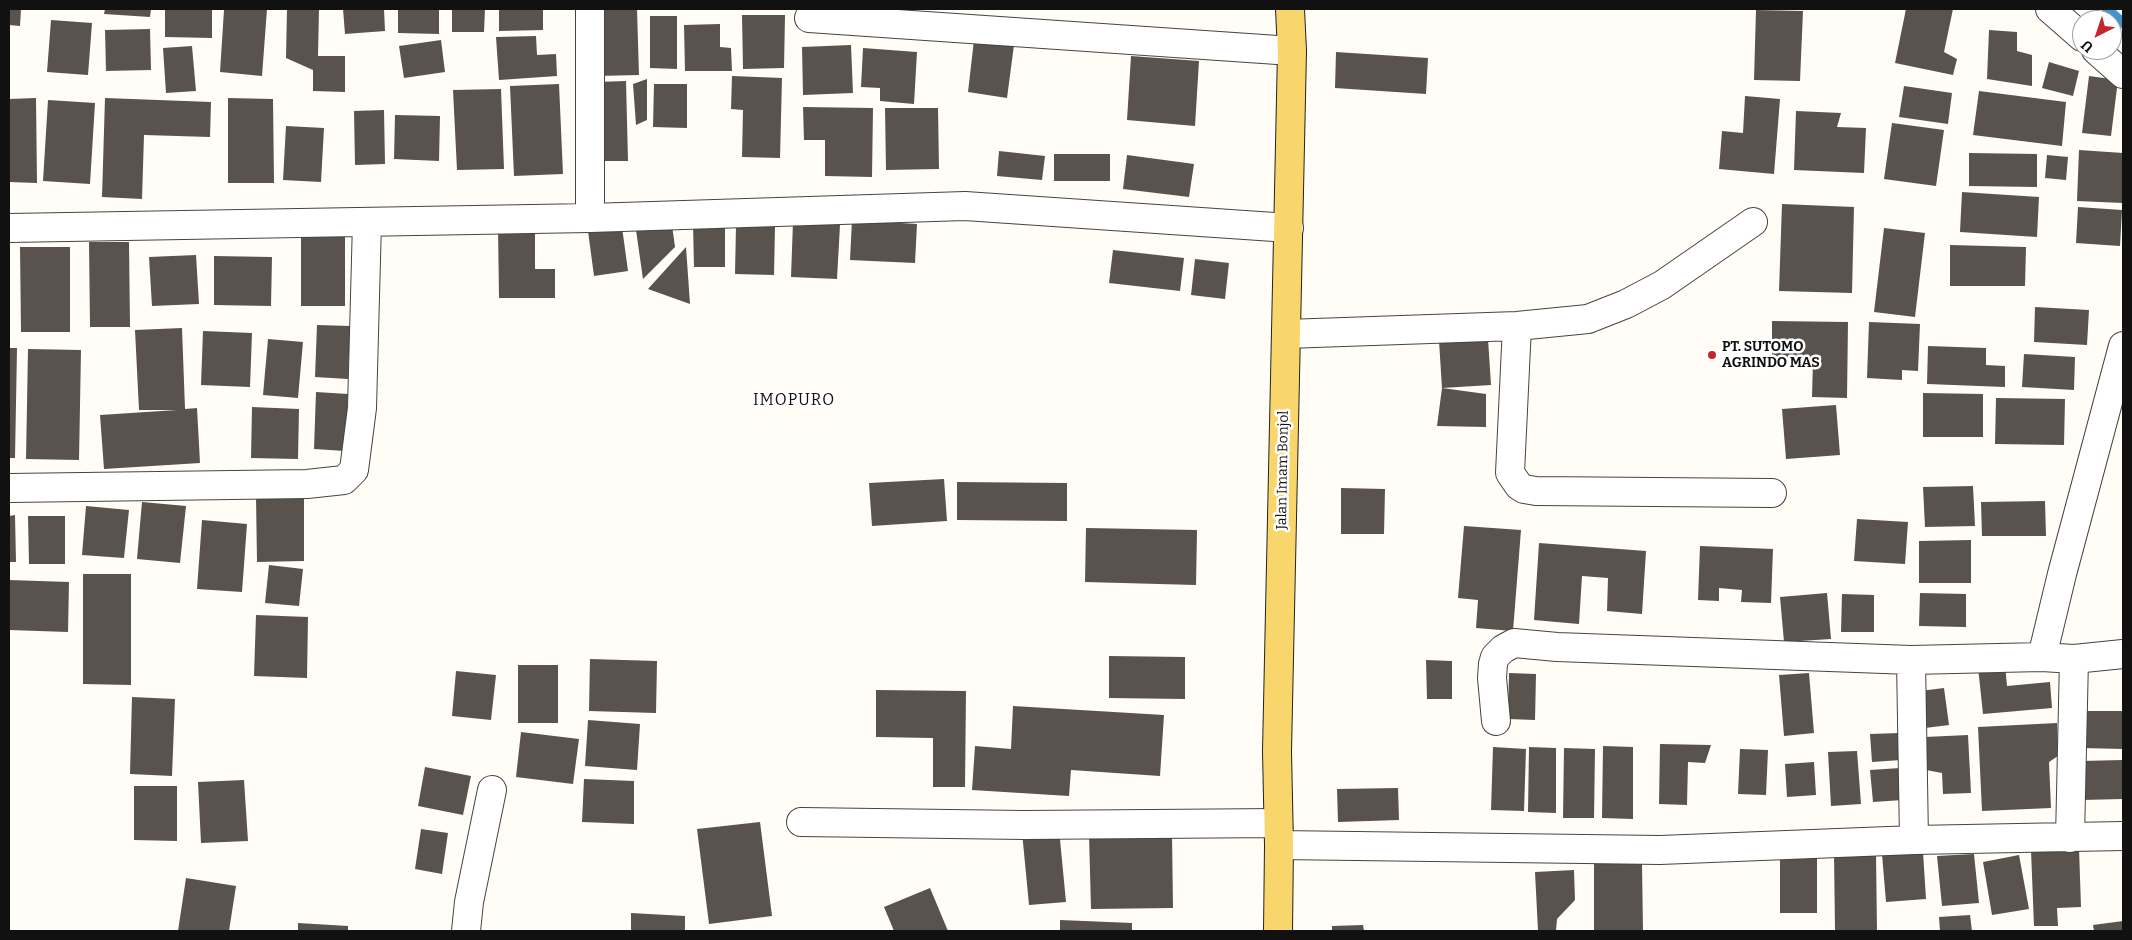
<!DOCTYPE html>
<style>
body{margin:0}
#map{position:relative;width:2132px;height:940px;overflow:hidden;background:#fffdf5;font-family:Bitter,serif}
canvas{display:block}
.frame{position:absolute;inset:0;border:10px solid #111;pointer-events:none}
.north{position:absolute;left:2072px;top:10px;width:50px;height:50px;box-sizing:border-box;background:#fff;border:1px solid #a0a0a0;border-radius:50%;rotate:221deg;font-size:14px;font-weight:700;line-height:20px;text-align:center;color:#111}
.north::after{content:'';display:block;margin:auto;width:18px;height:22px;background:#c4262e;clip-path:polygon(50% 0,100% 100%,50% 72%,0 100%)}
</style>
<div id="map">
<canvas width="2132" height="940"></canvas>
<div class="frame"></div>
<div class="north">U</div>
</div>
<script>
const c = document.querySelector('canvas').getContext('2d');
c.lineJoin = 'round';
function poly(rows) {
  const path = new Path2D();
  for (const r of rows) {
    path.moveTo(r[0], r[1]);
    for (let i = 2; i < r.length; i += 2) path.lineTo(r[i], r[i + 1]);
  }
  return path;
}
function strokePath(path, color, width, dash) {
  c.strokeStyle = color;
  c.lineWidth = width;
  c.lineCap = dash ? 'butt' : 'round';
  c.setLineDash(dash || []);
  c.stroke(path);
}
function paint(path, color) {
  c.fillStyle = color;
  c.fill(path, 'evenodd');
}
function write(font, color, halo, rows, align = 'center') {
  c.font = font + ' Bitter,serif';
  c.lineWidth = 5;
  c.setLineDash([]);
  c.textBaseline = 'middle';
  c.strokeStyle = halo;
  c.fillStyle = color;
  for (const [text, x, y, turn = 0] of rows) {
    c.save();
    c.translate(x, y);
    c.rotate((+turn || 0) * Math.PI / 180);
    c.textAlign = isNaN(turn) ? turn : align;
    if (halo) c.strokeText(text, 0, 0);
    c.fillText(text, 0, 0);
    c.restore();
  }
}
strokePath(poly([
 [2107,9,2123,23]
]), '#3f96cf', 10);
paint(poly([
 [9,9,21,9,20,26,9,25],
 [105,9,151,9,150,17,104,14],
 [165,9,212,9,212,38,165,37],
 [230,9,267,9,262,76,220,72,224,10],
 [287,9,319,9,318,56,345,56,345,92,313,91,313,70,286,58],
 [343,9,384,9,385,31,345,34],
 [398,9,439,9,439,34,398,33],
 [452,9,485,9,484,32,452,32],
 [499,9,543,9,543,30,499,31],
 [595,9,637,9,639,75,596,76],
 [1906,9,1953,9,1944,52,1957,59,1953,75,1895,63],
 [1756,10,1803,11,1800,81,1754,80],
 [742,15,785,15,784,68,743,69],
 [650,16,677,16,677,69,650,68],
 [51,20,92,23,88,75,47,72],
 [720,24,720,47,731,48,732,71,685,71,684,25],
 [150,29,151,70,106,71,105,30],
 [1989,30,2017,32,2017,51,2032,55,2032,86,1987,79],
 [536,36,537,55,556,54,557,76,499,80,496,37],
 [441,40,445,72,404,78,399,46],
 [974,40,1014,45,1007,98,968,92],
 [851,45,853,93,803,95,802,47],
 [192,46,196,91,166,93,163,48],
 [863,48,917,52,914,104,880,101,880,88,861,87],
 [1336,52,1428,58,1426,94,1335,88],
 [1131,56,1199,61,1195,126,1127,120],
 [2049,62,2079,71,2073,96,2042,88],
 [732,76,782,78,780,158,742,157,743,110,731,109],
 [2089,76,2118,80,2111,136,2082,133],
 [647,79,647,120,636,125,633,84],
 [626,81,628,161,598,161,596,82],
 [559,84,563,174,514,176,510,86],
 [654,84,687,84,687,128,653,127],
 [1904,86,1952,93,1948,124,1899,117],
 [501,89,504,169,457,170,453,90],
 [1979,91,2066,102,2062,146,1973,135],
 [1745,96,1780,99,1774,174,1719,169,1722,131,1743,133],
 [36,98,37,183,9,182,9,99],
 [105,98,211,102,210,137,144,135,142,199,102,197],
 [228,98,273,99,274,183,228,183],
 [48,100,95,103,90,184,43,181],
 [803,107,873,108,872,177,825,176,825,140,804,140],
 [885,108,938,108,939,169,886,170],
 [384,110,385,164,355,165,354,111],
 [1796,111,1841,113,1837,127,1866,128,1864,173,1794,170],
 [395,115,440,116,439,161,394,159],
 [1892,123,1944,130,1936,186,1884,179],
 [286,126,324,128,321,182,283,180],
 [2079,150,2123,153,2123,203,2077,201],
 [999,151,1045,156,1042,180,997,176],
 [1969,153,2037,154,2037,187,1969,186],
 [1054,154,1110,154,1110,181,1054,181],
 [1127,155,1194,164,1189,197,1123,189],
 [2047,155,2068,157,2066,180,2045,178],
 [1962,192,2039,197,2037,237,1960,232],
 [1782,204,1854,207,1852,293,1779,291],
 [2078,207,2122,210,2120,246,2076,243],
 [852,220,917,224,915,263,850,260],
 [793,222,840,225,837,279,791,277],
 [693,224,725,224,725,267,694,267],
 [672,225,675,247,643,279,636,230],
 [498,226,535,226,535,269,555,269,555,298,499,298],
 [736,226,775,227,774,275,735,274],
 [622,227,628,271,594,276,588,231],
 [1884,228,1925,233,1915,317,1874,312],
 [301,235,345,236,345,306,301,306],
 [89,242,129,242,130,327,90,327],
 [1950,245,2026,247,2025,286,1950,286],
 [20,247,70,247,70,332,21,332],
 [686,247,690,304,648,289],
 [1113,250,1184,258,1180,291,1109,283],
 [196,255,199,304,152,306,149,257],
 [214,256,272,257,271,306,214,305],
 [1195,259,1229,263,1225,299,1191,295],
 [2035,307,2089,310,2087,345,2034,342],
 [1772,321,1848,322,1847,398,1812,397,1813,360,1772,360],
 [1869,322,1920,324,1918,371,1902,370,1902,380,1867,378],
 [317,325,350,326,348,379,315,377],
 [182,328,185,409,197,408,200,463,104,469,100,415,177,410,139,410,135,330],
 [203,331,252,333,250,387,201,385],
 [268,339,303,342,298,398,263,395],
 [1488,339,1491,385,1442,388,1439,341],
 [1928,346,1986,348,1986,365,2005,366,2005,387,1927,384],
 [9,348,17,348,15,458,9,458],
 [28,349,81,350,79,460,26,459],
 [2024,354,2075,357,2074,390,2022,387],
 [1442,388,1486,394,1486,427,1437,426],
 [316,392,348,394,345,451,314,449],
 [1923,393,1983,394,1983,437,1923,437],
 [1996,398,2065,399,2064,445,1995,444],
 [1836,405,1840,455,1786,459,1782,409],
 [252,407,299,409,298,459,251,458],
 [944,479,947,521,872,526,869,483],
 [957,482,1067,483,1067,521,957,520],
 [1973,486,1975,526,1925,527,1923,487],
 [1341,488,1385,489,1384,534,1341,534],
 [256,497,304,497,304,561,257,562],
 [2045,501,2046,536,1982,536,1981,502],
 [142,502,186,506,180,563,137,559],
 [86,506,129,510,124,558,82,555],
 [15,515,16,562,9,562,9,516],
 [28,516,65,516,65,564,29,564],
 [1857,519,1908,522,1905,564,1854,561],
 [202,520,247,524,242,592,197,589],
 [1464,526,1521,530,1513,631,1476,628,1478,600,1458,598],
 [1086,528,1197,530,1196,585,1085,582],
 [1971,540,1971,583,1919,583,1919,541],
 [1539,543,1646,551,1642,614,1607,611,1608,578,1582,576,1579,624,1534,620],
 [1700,546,1773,549,1771,603,1741,602,1742,590,1719,588,1719,601,1698,600],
 [269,565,303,569,299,606,265,603],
 [83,574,131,574,131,685,83,684],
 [9,580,69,582,68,632,9,630],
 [1827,593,1831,639,1784,642,1780,597],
 [1920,593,1966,594,1966,627,1919,626],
 [1842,594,1874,595,1874,632,1841,632],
 [256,615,308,617,307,678,254,676],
 [1109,656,1185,657,1185,699,1109,698],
 [590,659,657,661,656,713,589,711],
 [1426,660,1452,661,1452,699,1427,699],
 [2005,664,2007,686,2050,682,2052,708,1983,714,1978,667],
 [518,665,558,665,558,723,518,723],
 [456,671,496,675,491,720,452,716],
 [1509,673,1536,674,1535,720,1508,719],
 [1809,673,1814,733,1784,736,1779,675],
 [1944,688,1949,725,1925,728,1920,691],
 [876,690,966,691,965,787,933,787,933,738,876,737],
 [132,697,175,699,172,776,130,774],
 [1013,706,1164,715,1160,776,1071,770,1069,796,972,790,975,746,1011,749],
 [2082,711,2123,711,2123,749,2082,748],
 [588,720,640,724,637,770,585,766],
 [2057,723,2058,756,2049,762,2051,808,1982,811,1978,727],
 [521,732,579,739,573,784,516,777],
 [1900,733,1901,760,1872,762,1870,734],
 [1968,735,1971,793,1943,794,1942,773,1926,770,1925,737],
 [1660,744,1711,745,1705,763,1688,762,1687,805,1659,804],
 [1603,746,1633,747,1633,819,1602,818],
 [1493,747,1526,749,1524,811,1491,810],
 [1529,747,1556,748,1556,813,1528,812],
 [1564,748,1595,749,1594,818,1563,818],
 [1740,749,1768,750,1766,795,1738,794],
 [1857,751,1861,804,1831,806,1828,752],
 [2123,760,2123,799,2082,800,2081,761],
 [1814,762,1816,795,1787,797,1785,764],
 [425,767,471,776,463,815,418,806],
 [1900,768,1903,800,1873,802,1870,770],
 [584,779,634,781,634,824,582,822],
 [244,780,248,841,201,843,198,782],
 [134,786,177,786,177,841,134,840],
 [1398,788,1399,820,1338,822,1337,789],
 [760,822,772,916,709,924,697,829],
 [421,829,448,833,442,874,415,869],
 [1059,829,1066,902,1029,905,1022,832],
 [1172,833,1173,908,1091,909,1089,834],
 [2079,848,2081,907,2057,908,2058,926,2034,926,2031,850],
 [1923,852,1926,899,1886,902,1882,854],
 [1834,854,1876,854,1877,931,1835,931],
 [1974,854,1979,903,1942,906,1937,856],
 [2019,855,2029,909,1992,915,1983,862],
 [1780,858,1817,858,1817,913,1780,913],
 [1594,863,1642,863,1643,931,1594,931],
 [1574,870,1575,900,1557,919,1556,931,1538,931,1535,872],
 [186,878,236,886,229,931,178,931],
 [930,888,948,931,894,931,884,907],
 [631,913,685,916,685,931,631,931],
 [1970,915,1972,931,1940,931,1939,917],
 [1060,920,1132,923,1132,931,1060,931],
 [2123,921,2123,931,2094,931,2093,925],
 [298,923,348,926,348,931,298,931],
 [1363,925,1364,931,1332,931,1332,926]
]), '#5a524d');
const minor = poly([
 [590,9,590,218],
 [2050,9,2082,37],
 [809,18,1292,51],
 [2096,50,2123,74],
 [9,228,590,218,965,206,1289,228],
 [1517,326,1510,473,1519,486,1524,489,1536,491,1772,493],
 [1286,334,1517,326,1588,319,1626,304,1662,285,1753,222],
 [9,488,307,484,344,480,354,470,362,408,367,222],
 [2042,657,2062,574,2123,346],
 [1911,660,1914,840],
 [1496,721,1492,678,1493,664,1495,657,1503,649,1514,643,1557,647,1911,660,2042,657,2074,659,2123,654],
 [801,822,1024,825,1278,823],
 [2070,838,2074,659],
 [1279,845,1660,850,1914,840,2123,836],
 [466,931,469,902,492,790]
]);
const major = poly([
 [1278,931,1279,845,1277,751,1292,51,1290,9]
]);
strokePath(minor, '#444', 30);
strokePath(major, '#222', 30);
strokePath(minor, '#fff', 28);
strokePath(major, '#f9d66b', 28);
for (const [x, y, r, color] of [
 [1712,355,5,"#c4262e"]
]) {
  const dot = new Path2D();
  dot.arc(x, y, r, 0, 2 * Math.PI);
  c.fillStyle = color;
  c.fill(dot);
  strokePath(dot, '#fff', 2);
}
write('bold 14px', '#111', '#fff', [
 ["PT. SUTOMO",1722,347],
 ["AGRINDO MAS",1722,363]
], 'left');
write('14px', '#111', '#fff', [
 ["Jalan Imam Bonjol",1283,470,-89]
]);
c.letterSpacing = '1px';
write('16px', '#111', '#fff', [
 ["IMOPURO",794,401]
]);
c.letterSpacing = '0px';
</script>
